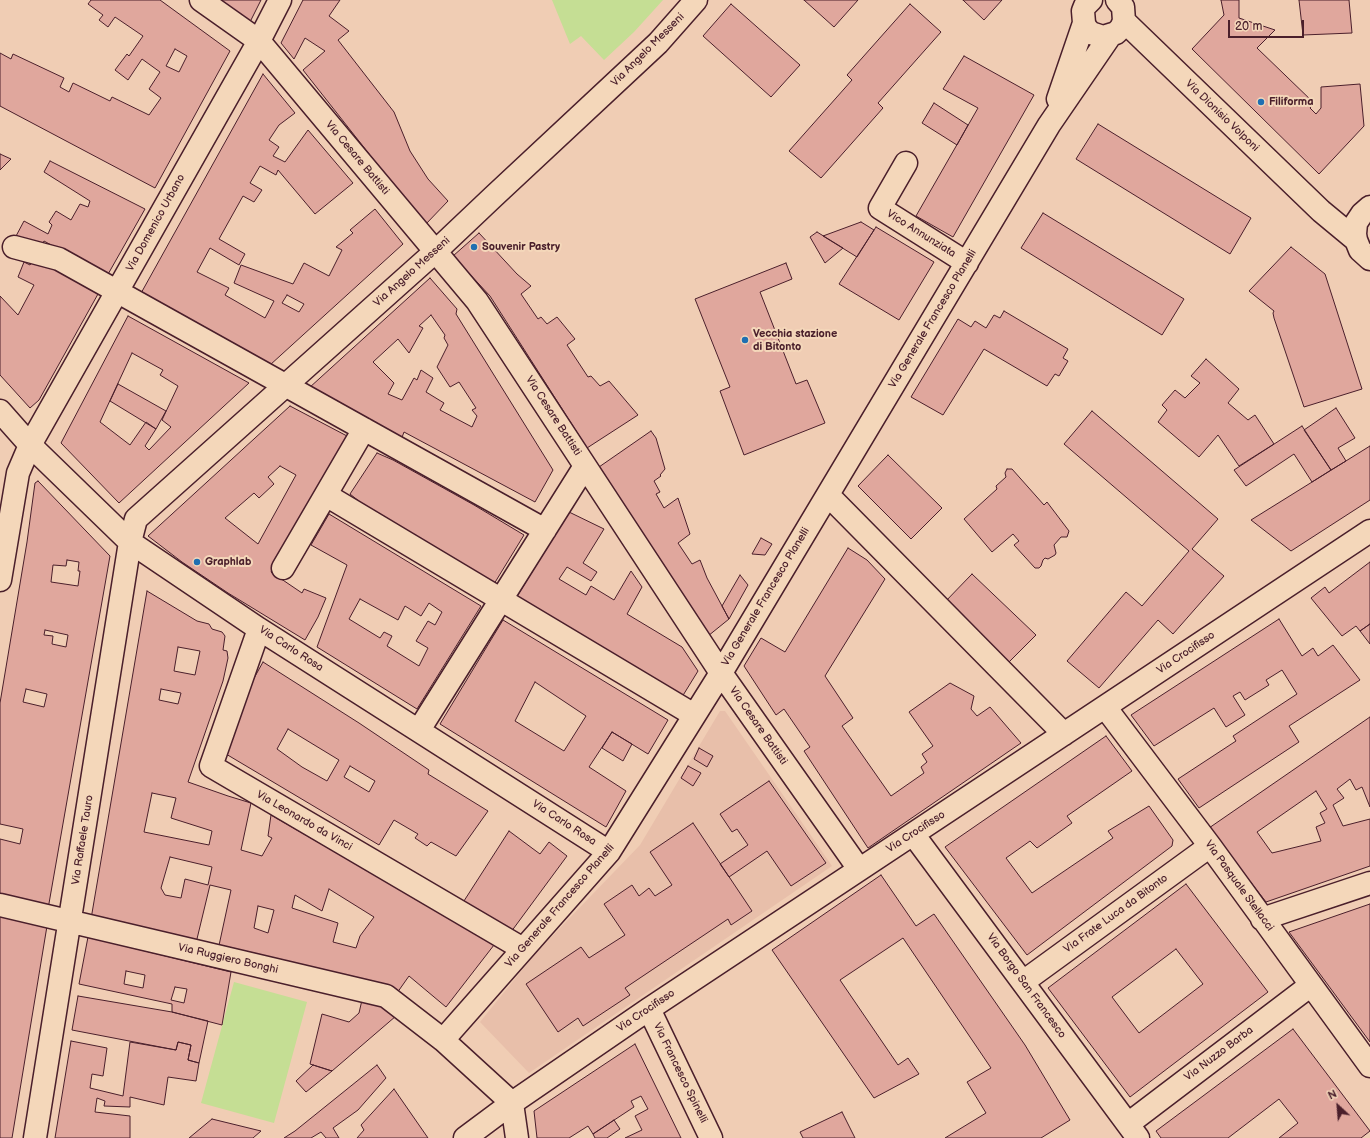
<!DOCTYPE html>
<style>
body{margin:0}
#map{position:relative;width:1370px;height:1138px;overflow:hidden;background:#f0cdb4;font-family:"Balsamiq Sans",sans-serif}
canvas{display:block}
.north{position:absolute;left:1318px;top:1086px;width:40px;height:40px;-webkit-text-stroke:3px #f4d7ba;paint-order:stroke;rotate:334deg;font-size:11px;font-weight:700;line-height:16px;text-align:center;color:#4a1f2b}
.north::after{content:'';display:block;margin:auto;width:14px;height:18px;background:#4a1f2b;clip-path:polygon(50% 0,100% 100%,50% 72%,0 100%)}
.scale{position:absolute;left:1228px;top:20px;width:76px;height:18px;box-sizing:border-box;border:2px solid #4a1f2b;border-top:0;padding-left:5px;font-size:12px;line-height:14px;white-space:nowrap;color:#4a1f2b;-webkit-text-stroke:3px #f4d7ba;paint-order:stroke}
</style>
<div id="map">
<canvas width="1370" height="1138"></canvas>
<div class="north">N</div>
<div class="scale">20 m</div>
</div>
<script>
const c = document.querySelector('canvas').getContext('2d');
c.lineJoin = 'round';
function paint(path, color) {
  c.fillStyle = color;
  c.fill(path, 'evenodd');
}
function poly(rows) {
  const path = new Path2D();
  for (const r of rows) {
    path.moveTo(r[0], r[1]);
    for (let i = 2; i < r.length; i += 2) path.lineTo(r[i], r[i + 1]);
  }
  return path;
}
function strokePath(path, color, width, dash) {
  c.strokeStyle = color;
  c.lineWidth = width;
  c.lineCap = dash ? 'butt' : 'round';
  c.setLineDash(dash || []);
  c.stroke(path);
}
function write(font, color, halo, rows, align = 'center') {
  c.font = font + ' "Balsamiq Sans",sans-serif';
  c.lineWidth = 4;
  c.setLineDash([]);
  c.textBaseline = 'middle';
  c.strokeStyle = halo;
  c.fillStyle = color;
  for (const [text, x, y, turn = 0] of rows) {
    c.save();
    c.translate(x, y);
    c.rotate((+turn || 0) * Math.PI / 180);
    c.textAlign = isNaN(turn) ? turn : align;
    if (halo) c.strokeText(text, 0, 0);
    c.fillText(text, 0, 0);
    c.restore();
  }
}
paint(poly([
 [720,711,725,711,832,866,529,1073,480,1022,535,954,640,845]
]), '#e8bfaa');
paint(poly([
 [552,0,663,0,634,32,604,60,581,36,570,44],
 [234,982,307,1002,274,1123,201,1103]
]), '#c5de94');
const building = poly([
 [91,0,160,0,230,51,155,188,0,106,0,53,11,59,13,54,64,78,60,87,69,92,73,83,110,101,112,97,149,115,161,98,149,89,160,72,142,59,128,80,115,70,127,54,129,56,143,36,115,17,108,27,99,20,103,15,88,4,91,0],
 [175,49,187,56,179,72,166,66,175,49],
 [217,0,261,0,249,24,217,0],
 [303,0,340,0,329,16,349,31,338,40,394,112,410,151,428,179,448,201,425,225,303,70,325,51,305,38,294,59,281,43,303,0],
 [804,0,858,0,834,27,804,0],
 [963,0,1002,0,984,20,963,0],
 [1221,0,1239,0,1239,18,1275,30,1257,48,1314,103,1310,108,1316,114,1321,108,1321,87,1360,84,1364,126,1319,174,1192,49,1224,15,1221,0],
 [1299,0,1349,0,1352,33,1303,35,1299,0],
 [731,4,800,65,771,97,703,36,731,4],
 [910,4,941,32,878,103,883,108,821,178,789,151,852,80,847,75,910,4],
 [964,56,1034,95,953,237,916,216,978,108,943,89,964,56],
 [263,74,295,113,279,125,269,140,279,147,273,156,285,162,308,130,353,183,315,214,278,170,276,175,260,166,250,183,262,190,254,202,243,196,219,239,245,254,239,265,210,248,197,272,229,288,225,295,265,318,274,301,234,283,241,265,293,284,304,263,329,276,342,250,336,247,353,233,350,230,375,209,403,244,270,365,140,295,263,74],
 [287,295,304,304,299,312,282,303,287,295],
 [934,103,968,125,957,145,922,123,934,103],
 [1098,124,1251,218,1230,254,1076,159,1098,124],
 [0,154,11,159,0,170,0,154],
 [50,161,145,209,107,276,44,241,38,251,15,238,24,221,48,234,52,225,49,222,56,211,71,220,80,204,88,207,90,201,44,172,50,161],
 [1043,213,1184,299,1162,335,1021,248,1043,213],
 [861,222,874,230,857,257,823,236,861,222],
 [876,227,934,262,899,320,839,284,876,227],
 [817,232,843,248,825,263,810,237,817,232],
 [479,233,517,274,531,286,521,294,538,319,541,317,547,324,557,317,575,339,567,345,588,377,591,376,600,386,609,381,638,415,587,448,490,296,453,256,479,233],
 [1291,247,1325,274,1362,389,1304,407,1274,318,1273,313,1274,311,1249,291,1291,247],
 [35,258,98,294,39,400,30,408,0,375,0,296,18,315,34,285,18,277,24,262,30,265,35,258],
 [786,263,792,279,760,292,796,384,807,380,825,423,744,455,720,391,730,387,695,299,786,263],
 [430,278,457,309,456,314,553,470,535,502,404,432,401,440,309,388,430,278],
 [431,315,445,335,444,338,448,345,437,367,450,387,459,382,476,408,472,410,477,416,472,427,440,410,444,403,426,392,433,378,421,370,417,380,414,378,402,400,388,394,394,383,373,362,398,339,409,353,423,328,419,326,431,315],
 [1004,311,1068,349,1063,358,1068,361,1059,376,1055,374,1047,386,984,349,943,415,911,397,958,319,971,327,975,321,986,328,994,315,1000,318,1004,311],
 [128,316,249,383,119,503,61,443,128,316],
 [132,353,163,370,160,375,178,386,162,420,171,427,149,450,145,446,156,429,146,422,130,445,100,422,132,353],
 [1206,359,1239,389,1228,403,1248,420,1255,415,1274,444,1239,466,1218,435,1199,457,1158,422,1167,410,1162,405,1175,390,1185,398,1200,383,1191,376,1206,359],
 [118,384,166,411,156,429,110,401,118,384],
 [290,406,347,436,271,572,302,593,304,589,326,598,318,617,305,640,228,593,182,562,148,536,290,406],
 [280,466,296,475,258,544,225,518,254,493,259,498,274,484,268,477,280,466],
 [1336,408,1355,438,1338,448,1346,461,1331,470,1304,430,1336,408],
 [1092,411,1218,519,1192,549,1224,576,1173,634,1158,620,1099,688,1067,661,1126,592,1142,606,1189,551,1064,444,1092,411],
 [1302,426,1331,470,1312,482,1294,454,1246,486,1234,470,1302,426],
 [651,431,656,438,665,469,660,475,661,476,654,481,660,492,656,494,664,508,678,498,690,534,678,543,692,564,700,560,707,578,729,619,708,636,599,467,651,431],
 [1370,446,1370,500,1291,551,1251,520,1370,446],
 [377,453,393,460,474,505,524,535,494,584,365,506,350,494,377,453],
 [888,455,942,508,911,539,858,486,888,455],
 [1007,469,1012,469,1044,505,1047,502,1069,531,1067,537,1061,537,1054,545,1056,553,1055,555,1048,559,1045,558,1043,560,1041,566,1039,568,1035,568,1014,545,1019,541,1013,534,992,552,964,519,997,489,996,486,1006,477,1005,473,1007,469],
 [38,481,110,556,48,909,0,897,0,839,20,844,23,829,0,824,0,703,27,542,35,483,38,481],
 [67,560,79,562,78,571,80,571,78,586,51,582,53,565,66,566,67,560],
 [45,630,68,635,66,647,52,644,53,636,44,635,45,630],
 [26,689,47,694,44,707,23,702,26,689],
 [569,512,604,529,583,563,597,572,591,581,567,567,559,579,586,595,591,586,614,600,631,571,642,587,627,614,682,647,698,671,682,697,516,598,569,512],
 [329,514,481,606,417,709,317,647,347,565,311,545,329,514],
 [360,599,398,620,405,606,421,616,429,603,442,612,435,625,428,621,416,641,428,648,419,666,387,646,392,636,384,632,380,638,349,619,360,599],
 [761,538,772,544,765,555,752,554,761,538],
 [848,548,867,560,885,579,825,676,853,718,842,726,891,796,924,773,921,767,927,762,922,754,933,746,909,712,950,683,974,696,971,709,977,716,990,707,1021,743,868,848,804,751,810,747,784,709,776,715,744,666,761,638,785,652,848,548],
 [1370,562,1370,624,1360,631,1356,626,1342,636,1311,598,1325,587,1329,593,1370,562],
 [972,574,1036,635,1006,665,943,604,972,574],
 [740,575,748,585,729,619,722,606,740,575],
 [147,591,197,621,209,624,212,629,222,632,225,636,223,650,227,651,228,658,223,681,188,782,228,796,251,803,241,850,262,856,272,838,268,836,271,815,342,856,384,878,494,945,446,1007,409,976,397,993,218,950,231,890,210,885,196,943,91,919,147,591],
 [178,647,200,651,195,675,174,671,178,647],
 [161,689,181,693,178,704,159,700,161,689],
 [152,793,176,798,171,818,212,831,209,845,144,832,152,793],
 [170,857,212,867,208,885,185,879,181,898,165,895,161,888,170,857],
 [329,889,374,917,360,936,356,948,333,942,338,923,292,908,295,895,322,911,329,889],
 [258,906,274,910,268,933,254,928,258,906],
 [1279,619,1302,656,1313,648,1318,656,1333,645,1360,680,1289,726,1299,742,1199,808,1178,779,1236,741,1233,736,1297,694,1282,670,1266,680,1269,685,1245,700,1240,692,1233,696,1245,715,1226,727,1214,708,1154,746,1131,715,1279,619],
 [503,620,668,720,648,754,612,732,589,767,626,791,606,827,440,724,503,620],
 [535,682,586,716,564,751,515,721,535,682],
 [1370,624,1370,644,1360,631,1370,624],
 [263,662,359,723,429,770,428,774,488,811,456,856,431,842,427,846,415,838,418,834,394,820,379,845,226,754,230,741,232,741,252,680,253,680,263,662],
 [288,729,339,760,327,781,302,767,277,749,288,729],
 [350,766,375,781,369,792,344,777,350,766],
 [1370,717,1370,807,1362,787,1356,790,1350,779,1337,789,1344,798,1333,805,1343,826,1370,819,1370,866,1266,902,1209,828,1370,717],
 [1316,791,1327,809,1320,813,1325,823,1316,827,1321,841,1272,853,1257,832,1316,791],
 [612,732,632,744,623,761,602,748,612,732],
 [1106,736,1132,771,1067,816,1072,823,1037,848,1030,841,1006,858,1032,893,1113,838,1108,831,1149,806,1173,840,1172,846,1027,955,945,847,1106,736],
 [699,748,713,756,707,767,694,759,699,748],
 [688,766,701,773,693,786,681,778,688,766],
 [769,781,826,863,791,886,767,851,729,877,720,864,748,845,737,829,732,832,720,814,769,781],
 [693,823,752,911,731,925,728,919,625,988,630,995,583,1026,578,1018,558,1032,526,984,581,947,589,958,625,935,604,904,632,885,639,896,649,888,655,896,672,885,650,852,693,823],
 [509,831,540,854,549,842,567,856,508,936,462,904,509,831],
 [881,875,916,926,934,914,1025,1045,1070,1120,1041,1138,945,1138,986,1113,967,1082,991,1068,903,938,840,980,898,1065,908,1058,919,1074,874,1098,772,950,881,875],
 [1186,884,1268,992,1130,1097,1048,988,1186,884],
 [1176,949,1203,984,1139,1033,1112,997,1176,949],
 [1370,904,1370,1042,1289,932,1370,904],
 [0,915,47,926,12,1138,0,1138,0,915],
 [88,937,231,972,222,1025,172,1012,172,1004,79,984,88,937],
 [126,971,145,975,143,988,124,984,126,971],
 [175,987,187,989,184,1003,171,1000,175,987],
 [78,996,172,1012,208,1021,199,1063,188,1060,191,1045,178,1042,176,1050,72,1030,78,996],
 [362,1000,387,1006,396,1016,332,1071,310,1064,322,1014,349,1022,359,1013,362,1000],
 [1293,1029,1370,1131,1361,1138,1279,1138,1298,1123,1279,1099,1228,1138,1161,1138,1156,1131,1293,1029],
 [71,1041,107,1048,103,1076,92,1074,90,1088,123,1096,130,1042,176,1050,178,1042,191,1045,188,1060,199,1063,196,1081,168,1077,164,1105,130,1097,130,1107,104,1106,105,1101,97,1098,95,1112,130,1116,130,1138,55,1138,71,1041],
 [635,1044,681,1138,625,1138,642,1130,635,1116,648,1109,641,1096,631,1101,634,1107,593,1134,588,1126,569,1138,537,1138,534,1111,635,1044],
 [313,1065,332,1071,306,1092,296,1081,313,1065],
 [377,1065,386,1078,358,1110,333,1128,339,1138,326,1138,321,1132,311,1138,284,1138,295,1131,377,1065],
 [394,1089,428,1138,357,1138,364,1130,361,1125,394,1089],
 [842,1112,855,1138,803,1138,800,1132,842,1112],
 [212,1119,261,1131,253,1138,189,1138,212,1119],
 [614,1120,620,1129,607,1138,595,1138,593,1134,614,1120]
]);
paint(building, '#e0a79d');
strokePath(building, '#4a1f2b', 1);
const minor = poly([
 [201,0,259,41,477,301,721,673,859,869],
 [1091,0,1085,6,1083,11,1084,23,1086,28,1091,33,1103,37,1116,33,1121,28,1124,21,1123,7,1117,0],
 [1124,21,1321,211,1356,240],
 [1058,99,1084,23],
 [906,163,880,208,967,263],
 [1370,207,1362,214,1356,223,1355,234,1356,240,1360,250,1370,259],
 [14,247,59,259,545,530],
 [0,411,30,445,130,542,259,629,609,852],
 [326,495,694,715],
 [828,495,1064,734],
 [283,568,364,429],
 [0,580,18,473,30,445,259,41,280,0],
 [259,629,211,766,523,949],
 [1105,707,1210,846,1370,1066],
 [419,730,585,466],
 [913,834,1138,1138],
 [0,905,386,996,443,1040,512,1103,517,1138],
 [1262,919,1370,883],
 [1023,982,1210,846],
 [649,1009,711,1138],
 [443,1040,609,852,721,673,1049,125,1110,36],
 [1128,1124,1311,985],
 [35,1138,130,542,136,519,436,251,493,197,658,43,696,0],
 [465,1138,512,1103,649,1009,1370,531]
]);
strokePath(minor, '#4a1f2b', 25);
strokePath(minor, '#f4d7ba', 22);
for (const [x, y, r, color] of [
 [1261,102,4,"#1f6fb2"],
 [474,247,4,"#1f6fb2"],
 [745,340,4,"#1f6fb2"],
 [197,562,4,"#1f6fb2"]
]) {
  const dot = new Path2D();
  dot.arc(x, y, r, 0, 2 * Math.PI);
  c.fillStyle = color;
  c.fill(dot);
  strokePath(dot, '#f4d7ba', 1.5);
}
write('11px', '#4a1f2b', '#f4d7ba', [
 ["Via Angelo Messeni",648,50,-45],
 ["Via Dionisio Volponi",1222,116,44],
 ["Via Cesare Battisti",357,158,50],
 ["Via Domenico Urbano",156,223,-61],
 ["Vico Annunziata",921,234,32],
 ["Via Angelo Messeni",412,272,-42],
 ["Via Generale Francesco Planelli",933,319,-59],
 ["Via Cesare Battisti",553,416,57],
 ["Via Generale Francesco Planelli",766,597,-59],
 ["Via Carlo Rosa",291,649,33],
 ["Via Crocifisso",1186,653,-34],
 ["Via Cesare Battisti",758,726,55],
 ["Via Leonardo da Vinci",304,821,30],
 ["Via Carlo Rosa",564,823,33],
 ["Via Crocifisso",916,832,-33],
 ["Via Raffaele Tauro",83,840,-81],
 ["Via Pasquale Stellacci",1239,886,54],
 ["Via Generale Francesco Planelli",560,906,-49],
 ["Via Frate Luca da Bitonto",1116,914,-36],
 ["Via Ruggiero Bonghi",228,959,13],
 ["Via Borgo San Francesco",1026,986,54],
 ["Via Crocifisso",646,1011,-34],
 ["Via Nuzzo Barba",1219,1054,-37],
 ["Via Francesco Spinelli",680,1073,64]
]);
write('bold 11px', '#4a1f2b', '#f4d7ba', [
 ["Filiforma",1269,102],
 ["Souvenir Pastry",482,247],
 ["Vecchia stazione",753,334],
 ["di Bitonto",753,347],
 ["Graphlab",205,562]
], 'left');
</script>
